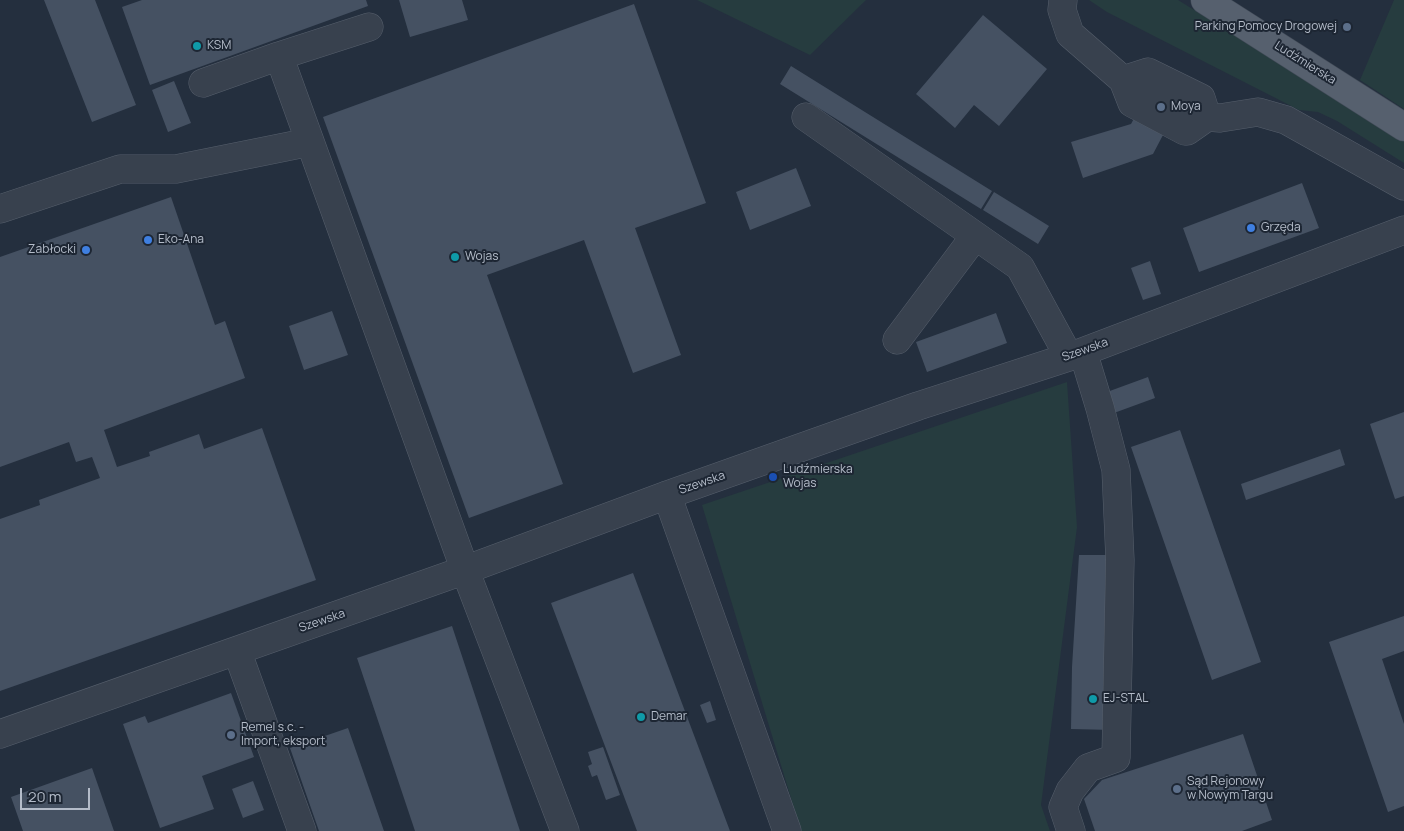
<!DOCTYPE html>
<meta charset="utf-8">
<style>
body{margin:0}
#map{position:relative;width:1404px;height:831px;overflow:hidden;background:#242f3e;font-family:Manrope,sans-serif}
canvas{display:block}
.scale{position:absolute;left:20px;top:788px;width:70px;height:22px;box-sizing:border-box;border:2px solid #b4bcc9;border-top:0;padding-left:6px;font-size:15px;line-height:18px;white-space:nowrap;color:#b4bcc9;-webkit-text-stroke:4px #1d2633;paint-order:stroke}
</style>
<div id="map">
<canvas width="1404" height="831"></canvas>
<div class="scale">20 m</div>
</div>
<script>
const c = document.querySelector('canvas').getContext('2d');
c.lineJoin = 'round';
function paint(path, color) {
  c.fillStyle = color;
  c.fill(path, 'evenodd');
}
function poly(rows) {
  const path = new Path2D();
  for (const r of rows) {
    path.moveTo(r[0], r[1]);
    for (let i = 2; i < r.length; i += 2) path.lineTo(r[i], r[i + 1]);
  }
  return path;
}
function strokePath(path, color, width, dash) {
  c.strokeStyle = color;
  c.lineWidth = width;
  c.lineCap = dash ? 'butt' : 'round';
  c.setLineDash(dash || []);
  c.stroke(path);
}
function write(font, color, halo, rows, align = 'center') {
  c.font = font + ' Manrope,sans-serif';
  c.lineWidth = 4;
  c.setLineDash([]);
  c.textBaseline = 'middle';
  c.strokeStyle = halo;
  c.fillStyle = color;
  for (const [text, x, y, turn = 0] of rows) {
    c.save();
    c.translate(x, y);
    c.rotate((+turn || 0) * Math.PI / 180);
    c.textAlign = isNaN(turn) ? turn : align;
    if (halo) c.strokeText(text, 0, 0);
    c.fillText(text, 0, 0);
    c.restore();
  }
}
paint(poly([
 [697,0,866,0,810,55],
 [1089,0,1178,0,1404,140,1404,163,1337,121,1318,112,1299,110,1107,12],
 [1394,0,1404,0,1404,109,1360,80],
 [1067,382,1077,527,1041,805,1050,831,801,831,702,505]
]), '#263c3f');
paint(poly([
 [44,0,95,0,136,105,92,122],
 [142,0,366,0,368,6,150,85,122,7],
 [399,0,462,0,468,20,410,37],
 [634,4,706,203,635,228,681,355,633,373,584,240,487,275,563,484,469,518,323,117],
 [983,15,1047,69,999,126,974,105,955,128,916,94],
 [791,66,992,191,981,209,780,84],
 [1162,66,1192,80,1153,154,1083,178,1071,142,1131,124],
 [174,81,191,123,168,132,152,90],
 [796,168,811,206,750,230,736,192],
 [1302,183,1319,228,1199,272,1183,228],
 [994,192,1049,226,1038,244,983,210],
 [171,197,215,325,225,321,245,378,104,430,117,467,150,456,149,452,199,434,204,449,262,428,316,580,0,691,0,519,40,505,39,500,100,478,92,457,76,462,69,442,0,467,0,257],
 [1150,261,1161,294,1143,300,1131,268],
 [332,311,348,355,304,370,289,326],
 [996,313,1007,343,927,372,916,342],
 [1148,377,1155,398,1114,413,1107,392],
 [1404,412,1404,496,1395,499,1370,424],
 [1180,430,1261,662,1212,680,1131,447],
 [1340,449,1345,465,1246,500,1241,484],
 [1079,555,1113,555,1113,730,1071,729,1072,667],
 [633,573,730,831,637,831,551,603],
 [1404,616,1404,651,1382,659,1404,724,1404,806,1388,812,1329,642],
 [452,626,510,801,520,831,415,831,357,658],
 [231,693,254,757,202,776,214,809,160,828,123,724,145,716,148,723],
 [710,701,716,720,707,723,700,705],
 [348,728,384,831,319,831,290,748],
 [1243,734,1272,820,1242,831,1095,831,1084,799,1102,780],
 [603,747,620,795,606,800,597,775,592,777,588,766,592,764,588,752],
 [92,768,114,831,23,831,11,797],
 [253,781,264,810,243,818,232,789]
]), '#455162');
const minor = poly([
 [1063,0,1062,10,1070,34,1123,80,1196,118,1207,117,1187,131,1185,131,1132,103,1123,80,1148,72,1201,98,1207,117,1220,118,1258,112,1286,120,1404,186],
 [279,56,465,570,565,831],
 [203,83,279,56,369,27],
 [806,117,1020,267,1069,357],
 [0,209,120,169,176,169,310,142],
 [897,340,975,236],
 [667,495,787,831],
 [237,651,302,831],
 [0,734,465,570,667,495,918,406,1069,357,1404,230],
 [1071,831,1063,807,1070,791,1088,768,1116,758,1120,560,1116,470,1100,408,1083,352]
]);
const major = poly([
 [1205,0,1404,127]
]);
strokePath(minor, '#565f6c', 29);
strokePath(major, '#414a57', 29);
strokePath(minor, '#38414e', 28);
strokePath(major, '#56606e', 28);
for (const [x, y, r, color] of [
 [1347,27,5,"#5c6f8a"],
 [197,46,5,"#0f9aa8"],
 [1161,107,5,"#5c6f8a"],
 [1251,228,5,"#3f7fe0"],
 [148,240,5,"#3f7fe0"],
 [86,250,5,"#3f7fe0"],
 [455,257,5,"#0f9aa8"],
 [773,477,5,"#1a4fb4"],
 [1093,699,5,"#0f9aa8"],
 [641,717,5,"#0f9aa8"],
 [231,735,5,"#5c6f8a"],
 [1177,789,5,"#5c6f8a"]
]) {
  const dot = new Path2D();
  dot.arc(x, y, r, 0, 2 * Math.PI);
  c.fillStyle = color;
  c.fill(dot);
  strokePath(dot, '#1d2633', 2);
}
write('12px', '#b4bcc9', '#1d2633', [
 ["Parking Pomocy Drogowej",1337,27,"right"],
 ["KSM",207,46],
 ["Moya",1171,107],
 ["Grzęda",1261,228],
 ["Eko-Ana",158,240],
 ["Zabłocki",76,250,"right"],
 ["Wojas",465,257],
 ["Ludźmierska",783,470],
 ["Wojas",783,484],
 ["EJ-STAL",1103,699],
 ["Demar",651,717],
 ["Remel s.c. -",241,728],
 ["Import, eksport",241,742],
 ["Sąd Rejonowy",1187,782],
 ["w Nowym Targu",1187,796]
], 'left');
write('12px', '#b4bcc9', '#1d2633', [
 ["Ludźmierska",1305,63,32],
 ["Szewska",1085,350,-20],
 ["Szewska",702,483,-19],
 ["Szewska",322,621,-19]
]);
</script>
